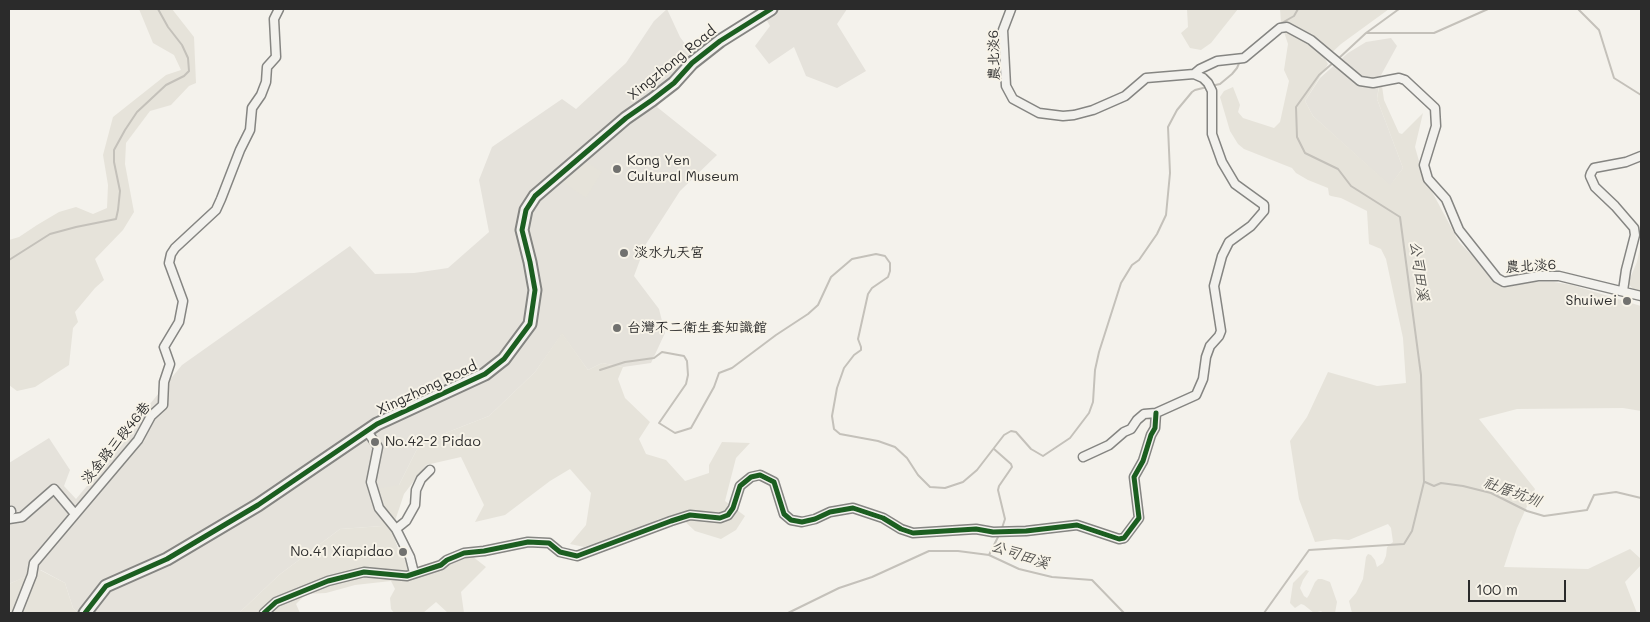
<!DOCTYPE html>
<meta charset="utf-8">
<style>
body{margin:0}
#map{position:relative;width:1650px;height:622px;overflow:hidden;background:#f4f2ec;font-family:Mali,sans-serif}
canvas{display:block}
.frame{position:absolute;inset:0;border:10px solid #2b2b2b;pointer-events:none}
.scale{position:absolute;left:1468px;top:580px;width:98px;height:22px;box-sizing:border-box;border:2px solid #2b2b2b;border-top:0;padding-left:6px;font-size:15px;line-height:18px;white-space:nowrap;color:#2b2b2b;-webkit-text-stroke:4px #f7f3e8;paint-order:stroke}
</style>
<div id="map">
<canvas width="1650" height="622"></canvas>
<div class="frame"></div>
<div class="scale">100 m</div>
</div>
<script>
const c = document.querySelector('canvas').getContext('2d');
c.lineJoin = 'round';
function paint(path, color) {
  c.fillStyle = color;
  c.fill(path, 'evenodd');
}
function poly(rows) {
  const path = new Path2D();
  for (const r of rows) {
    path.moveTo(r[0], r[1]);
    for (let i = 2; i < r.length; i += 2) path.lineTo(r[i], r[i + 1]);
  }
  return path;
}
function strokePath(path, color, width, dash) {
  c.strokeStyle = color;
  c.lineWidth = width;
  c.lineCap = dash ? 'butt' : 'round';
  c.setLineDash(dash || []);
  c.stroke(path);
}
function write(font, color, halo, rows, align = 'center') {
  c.font = font + ' Mali,"LXGW WenKai TC",sans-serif';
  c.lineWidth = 4;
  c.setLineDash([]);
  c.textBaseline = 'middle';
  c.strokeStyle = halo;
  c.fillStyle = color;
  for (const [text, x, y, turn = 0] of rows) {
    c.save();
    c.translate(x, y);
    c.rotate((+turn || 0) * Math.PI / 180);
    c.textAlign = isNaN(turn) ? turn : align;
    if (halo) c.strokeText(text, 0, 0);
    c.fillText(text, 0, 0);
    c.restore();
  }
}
paint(poly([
 [667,9,680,37,696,59,657,107,717,155,680,191,646,244,634,276,659,309,665,333,651,363,623,367,602,363,588,370,562,334,535,372,489,416,420,443,399,485,382,526,340,529,279,575,239,613,78,613,73,608,65,583,41,570,9,584,9,463,49,438,70,470,64,486,76,499,133,431,145,410,182,365,350,246,375,274,414,273,448,268,489,232,479,180,492,147,562,99,576,109,626,63,654,21],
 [767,9,847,9,837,24,866,71,837,88,806,76,794,47,769,64,755,46,770,26,762,12],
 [1391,38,1397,46,1380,77,1377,99,1403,168,1390,186,1313,116,1305,101,1320,78,1348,53,1366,42]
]), '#e5e2db');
paint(poly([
 [139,9,172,9,194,37,196,83,189,86,171,105,150,111,126,143,125,164,134,212,123,230,95,259,104,280,95,288,75,312,78,322,73,328,69,365,35,387,17,391,9,385,9,240,19,237,37,225,59,212,76,207,93,214,107,208,108,185,103,155,113,117,166,75,181,70,174,55,153,43],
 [1187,9,1238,9,1211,43,1201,50,1190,48,1181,33,1188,27],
 [1280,9,1389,9,1341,44,1325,59,1328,64,1305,101,1313,116,1390,185,1403,168,1377,99,1379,87,1382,86,1384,100,1399,133,1402,134,1423,113,1415,147,1423,175,1459,242,1503,288,1532,282,1554,282,1572,285,1641,306,1641,411,1623,408,1517,409,1479,419,1535,489,1517,528,1504,567,1588,569,1630,549,1641,559,1641,565,1625,582,1637,613,1352,613,1349,601,1356,593,1363,579,1366,557,1368,554,1371,555,1375,560,1377,567,1383,563,1386,556,1387,547,1393,542,1391,528,1388,524,1349,540,1334,539,1315,542,1299,499,1290,441,1307,417,1328,372,1377,386,1406,383,1403,338,1386,259,1381,249,1369,244,1367,211,1341,198,1331,196,1329,195,1328,188,1308,180,1296,173,1292,168,1244,149,1238,144,1230,131,1220,97,1224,91,1233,87,1240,105,1238,112,1243,118,1274,128,1280,122,1289,81,1284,70,1288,44,1281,23],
 [585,161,602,172,586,198,564,183,562,180],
 [1641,243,1641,293,1632,288,1628,283,1637,262],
 [562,333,588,370,602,363,623,367,618,379,625,398,650,422,639,439,646,454,666,460,685,481,709,473,709,465,722,442,750,443,736,458,725,501,745,516,736,530,721,539,695,531,677,514,659,519,639,529,584,547,570,544,586,525,591,493,570,469,550,481,505,515,475,522,484,505,461,457,426,465,404,494,392,530,399,552,417,576,472,556,486,567,461,592,464,613,448,613,436,602,423,613,394,613,391,609,390,598,395,589,391,581,355,585,326,593,306,594,296,604,300,613,239,613,279,575,340,529,382,526,370,490,399,485,420,443,489,416,535,372],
 [40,570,65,583,73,608,78,613,11,613,9,607,9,584],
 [1306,570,1309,571,1303,580,1300,588,1304,596,1307,598,1309,595,1315,582,1318,579,1322,579,1330,582,1337,602,1335,613,1323,613,1321,611,1314,613,1304,605,1301,604,1295,608,1290,603,1293,583]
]), '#e6e3da');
strokePath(poly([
 [1578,9,1599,30,1614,78,1641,95],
 [1366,33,1399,9],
 [1260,40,1273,28,1294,16,1298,9],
 [1338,59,1366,33,1434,33,1488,9],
 [1211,86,1220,84,1232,74,1237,68,1240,61],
 [9,260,50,234,76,227,116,219,118,210,120,191,114,162,114,150,125,130,137,112,166,85,184,76,189,71,188,58,182,45,168,27,158,9],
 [600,370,625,362,654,358,662,352,684,356,687,361,688,375,686,384,659,423,675,433,691,428,714,387,719,373,732,368,776,335,808,314,818,305,831,277,852,259,876,254,885,256,890,263,890,271,888,277,872,288,868,294,858,339,861,347,861,350,854,355,844,368,837,388,832,416,834,429,840,434,878,441,895,447,907,458,918,475,930,487,945,488,963,482,977,470,1004,435,1011,431,1016,432,1031,449,1043,456,1070,438,1089,413,1093,402,1095,370,1099,352,1121,283,1132,265,1139,260,1157,234,1166,215,1170,173,1168,127,1177,110,1192,92,1195,90,1207,87],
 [994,449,1011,464,1012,467,999,486,998,490,1005,519,1002,528],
 [1425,482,1434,486,1441,483,1463,486,1491,493,1527,511,1544,516,1587,510,1594,495,1616,492,1641,498],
 [989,555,999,535],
 [788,613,839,588,872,577,929,551,958,551,989,555,1019,569,1052,577,1092,580,1124,613],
 [1264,613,1309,550,1404,544,1412,531,1424,482,1421,375,1400,217,1351,186,1338,169,1305,153,1297,137,1296,107,1319,75,1334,62]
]), '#c4c1ba', 2);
const street = poly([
 [1011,9,1003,30,1006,86,1013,99,1039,113,1063,116,1074,115,1093,110,1125,96,1146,78,1194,74,1200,69,1217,61,1244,58,1280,28,1287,27,1311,40,1360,81,1373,83,1399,78,1405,80,1435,108,1436,126,1424,165,1428,179,1446,199,1459,230,1497,278,1504,282,1538,276,1559,276,1641,296],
 [1623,291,1626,270,1635,235,1634,228,1615,206,1595,187,1590,176,1591,173,1594,168,1626,162,1641,156],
 [367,431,378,447,371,482,379,508,396,529,410,557,414,573],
 [1083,457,1109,445,1124,432,1131,429,1137,420,1144,414,1156,413,1196,395,1203,379,1206,357,1210,346,1219,336,1221,331,1214,286,1222,256,1229,242,1251,226,1264,211,1264,205,1235,184,1222,162,1212,134,1212,91,1208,83,1203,78,1194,74],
 [9,512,11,511],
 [9,519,22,517,54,489,75,514],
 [396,529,406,521,415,505,416,490,421,479,430,470],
 [17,613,32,575,34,563,138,440,151,416,163,405,164,382,170,364,164,347,179,322,183,301,169,263,171,254,175,248,216,210,221,199,240,150,250,130,252,108,261,95,266,82,267,67,276,57,274,19,279,9],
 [264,613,276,602,328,581,364,572,407,576,441,565,447,560,464,553,484,551,528,542,549,543,560,552,577,556,671,521,690,515,720,518,728,515,733,508,740,486,751,477,760,475,774,482,784,514,791,520,802,522,815,519,830,512,853,508,883,518,901,529,913,533,976,529,993,532,1026,531,1077,525,1119,539,1124,538,1139,518,1134,477,1143,461,1151,435,1155,428,1156,413]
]);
const secondary = poly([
 [85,613,106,586,167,559,258,505,377,424,485,374,504,359,530,324,535,290,530,262,522,230,526,210,535,196,626,118,652,100,674,83,692,63,720,41,771,9]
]);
strokePath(street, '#858582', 11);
strokePath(secondary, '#858582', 15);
strokePath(street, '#f2f1ed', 8);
strokePath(secondary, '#f2f1ed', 11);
strokePath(poly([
 [85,613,106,586,167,559,258,505,377,424,485,374,504,359,530,324,535,290,530,262,522,230,526,210,535,196,626,118,652,100,674,83,692,63,720,41,771,9],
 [264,613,276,602,328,581,364,572,407,576,441,565,447,560,464,553,484,551,528,542,549,543,560,552,577,556,671,521,690,515,720,518,728,515,733,508,740,486,751,477,760,475,774,482,784,514,791,520,802,522,815,519,830,512,853,508,883,518,901,529,913,533,976,529,993,532,1026,531,1077,525,1119,539,1124,538,1139,518,1134,477,1143,461,1151,435,1155,428,1156,413]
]), '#1b5e20', 5);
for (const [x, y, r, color] of [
 [617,169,5,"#71716f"],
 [624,253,5,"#71716f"],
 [1627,301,5,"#71716f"],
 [617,328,5,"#71716f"],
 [375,442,5,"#71716f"],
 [403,552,5,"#71716f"]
]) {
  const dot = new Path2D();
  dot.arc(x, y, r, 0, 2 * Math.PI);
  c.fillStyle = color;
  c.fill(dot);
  strokePath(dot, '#f7f3e8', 2);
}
write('14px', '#2b2b2b', '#f7f3e8', [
 ["農北淡6",994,55,-91],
 ["Xingzhong Road",672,63,-39],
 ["農北淡6",1531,266,-3],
 ["Xingzhong Road",427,388,-25],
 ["淡金路三段46巷",116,443,-51]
]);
write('14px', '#2b2b2b', '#f7f3e8', [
 ["Kong Yen",627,161],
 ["Cultural Museum",627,177],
 ["淡水九天宮",634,253],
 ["Shuiwei",1617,301,"right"],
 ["台灣不二衛生套知識館",627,328],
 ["No.42-2 Pidao",385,442],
 ["No.41 Xiapidao",393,552,"right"]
], 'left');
write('italic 15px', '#53524f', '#f7f3e8', [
 ["公司田溪",1419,271,82],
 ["社厝坑圳",1512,492,20],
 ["公司田溪",1020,555,18]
]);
</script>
